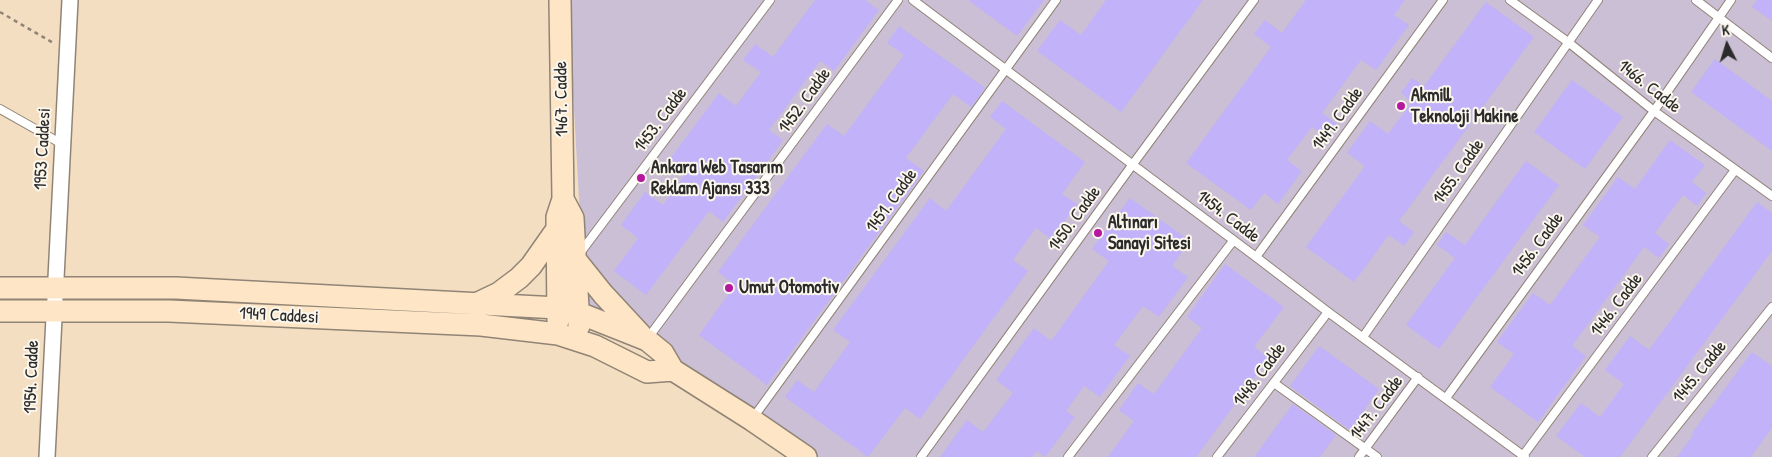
<!DOCTYPE html>
<meta charset="utf-8">
<style>
body{margin:0}
#map{position:relative;width:1772px;height:457px;overflow:hidden;background:#f4dec1;font-family:"Patrick Hand",sans-serif}
canvas{display:block}
.north{position:absolute;left:1702px;top:20px;width:50px;height:50px;-webkit-text-stroke:4px #fbf7ec;paint-order:stroke;rotate:355deg;font-size:14px;font-weight:700;line-height:20px;text-align:center;color:#2b2b2b}
.north::after{content:'';display:block;margin:auto;width:18px;height:22px;background:#2b2b2b;clip-path:polygon(50% 0,100% 100%,50% 72%,0 100%)}
</style>
<div id="map">
<canvas width="1772" height="457"></canvas>
<div class="north">K</div>
</div>
<script>
const c = document.querySelector('canvas').getContext('2d');
c.lineJoin = 'round';
function paint(path, color) {
  c.fillStyle = color;
  c.fill(path, 'evenodd');
}
function poly(rows) {
  const path = new Path2D();
  for (const r of rows) {
    path.moveTo(r[0], r[1]);
    for (let i = 2; i < r.length; i += 2) path.lineTo(r[i], r[i + 1]);
  }
  return path;
}
function strokePath(path, color, width, dash) {
  c.strokeStyle = color;
  c.lineWidth = width;
  c.lineCap = dash ? 'butt' : 'round';
  c.setLineDash(dash || []);
  c.stroke(path);
}
function write(font, color, halo, rows, align = 'center') {
  c.font = font + ' "Patrick Hand",sans-serif';
  c.lineWidth = 4;
  c.setLineDash([]);
  c.textBaseline = 'middle';
  c.strokeStyle = halo;
  c.fillStyle = color;
  for (const [text, x, y, turn = 0] of rows) {
    c.save();
    c.translate(x, y);
    c.rotate((+turn || 0) * Math.PI / 180);
    c.textAlign = isNaN(turn) ? turn : align;
    if (halo) c.strokeText(text, 0, 0);
    c.fillText(text, 0, 0);
    c.restore();
  }
}
paint(poly([
 [568,0,1772,0,1772,457,791,457,585,309]
]), '#cbbfd5');
paint(poly([
 [815,0,865,0,879,10,834,71,820,61,769,130,783,140,723,222,709,211,646,295,614,271,638,238,621,225,645,192,663,205,687,172,670,159,719,93,736,106,761,72,743,60,755,44,773,57],
 [968,0,1044,0,1017,36],
 [1106,0,1203,0,1121,112,1037,51,1060,20,1081,35],
 [1306,0,1405,0,1394,15,1409,25,1376,70,1361,60,1322,113,1337,124,1327,138,1312,127,1287,160,1302,171,1278,204,1264,193,1251,210,1186,163,1271,47,1254,34,1265,20,1282,33],
 [1757,0,1772,0,1772,21,1752,7],
 [1486,2,1534,37,1399,221,1414,232,1404,246,1389,235,1354,282,1306,247,1365,166,1347,153,1370,121,1388,134,1412,102,1401,93,1412,78,1424,86],
 [899,26,985,88,971,107,953,94,906,158,924,171,767,385,699,335,735,285,718,272,827,124,844,136,904,55,887,43],
 [1715,59,1772,101,1772,151,1691,92],
 [1572,80,1623,117,1585,169,1534,132],
 [1002,101,1085,162,1062,194,1077,204,1051,239,1036,228,1013,260,1028,271,920,419,905,408,868,457,785,397,797,380,814,392,850,342,833,330,930,198,946,211,1006,129,990,117],
 [1670,140,1705,165,1692,182,1706,193,1697,206,1683,195,1655,233,1669,244,1659,258,1644,247,1572,346,1586,356,1538,422,1490,387,1514,354,1497,342,1533,293,1550,305,1600,237,1583,225,1611,187,1618,177,1635,189],
 [1526,161,1559,185,1439,349,1406,325,1455,258,1437,245,1446,232,1465,245],
 [1130,198,1190,241,1172,266,1188,277,1159,317,1143,306,1114,345,1130,356,1122,367,1100,397,1084,386,1066,411,1075,417,1045,457,1037,451,1032,457,940,457,967,420,983,432,1013,393,996,380,1034,328,1051,341,1109,261,1092,249],
 [1757,202,1772,213,1772,251,1620,457,1585,457,1556,436,1581,403,1600,417,1624,384,1605,370,1630,336,1649,350],
 [1225,264,1284,307,1254,347,1269,358,1196,457,1108,457,1134,421,1119,410,1138,383,1154,394,1202,328,1187,317],
 [1319,346,1379,389,1350,430,1290,386],
 [1752,352,1772,366,1772,428,1751,457,1677,457,1693,435,1692,433],
 [1293,404,1336,435,1320,457,1254,457]
]), '#c1b2f9');
const lane = poly([
 [913,0,1256,257,1328,312,1525,457],
 [1510,0,1568,42,1654,111,1772,196],
 [1696,0,1772,58],
 [0,109,62,144],
 [580,253,770,0],
 [1256,257,1443,0],
 [1363,337,1598,0],
 [648,338,898,0],
 [1274,383,1377,457],
 [1446,398,1654,111,1731,0],
 [753,418,1056,0],
 [921,457,1133,164,1254,0],
 [1068,457,1233,241],
 [1217,457,1328,312],
 [1359,457,1418,377],
 [1522,457,1735,170],
 [1652,457,1772,307]
]);
const street = poly([
 [47,457,70,0]
]);
const secondary = poly([
 [563,199,573,218,579,326],
 [575,259,603,294,641,335],
 [0,288,176,288,558,308,579,313,647,340,663,353,673,370,752,420,806,457],
 [476,304,499,293,519,278,531,266,557,229],
 [0,311,169,311,481,325,558,334,595,346,647,372,673,370],
 [558,321,557,217,563,199,560,0]
]);
strokePath(lane, '#908476', 10);
strokePath(street, '#908476', 18);
strokePath(secondary, '#908476', 24);
strokePath(poly([
 [0,12,55,44]
]), '#908476', 2.5, [4, 4]);
strokePath(lane, '#fff', 8);
strokePath(street, '#fff', 15);
strokePath(secondary, '#fde5c5', 21);
for (const [x, y, r, color] of [
 [1401,106,5,"#b5179e"],
 [641,178,5,"#b5179e"],
 [1098,233,5,"#b5179e"],
 [729,288,5,"#b5179e"]
]) {
  const dot = new Path2D();
  dot.arc(x, y, r, 0, 2 * Math.PI);
  c.fillStyle = color;
  c.fill(dot);
  strokePath(dot, '#fbf7ec', 2);
}
write('18px', '#2b2b2b', '#fbf7ec', [
 ["1466. Cadde",1649,87,38],
 ["1467. Cadde",562,99,-91],
 ["1452. Cadde",805,101,-54],
 ["1449. Cadde",1338,119,-54],
 ["1453. Cadde",661,120,-53],
 ["1953 Caddesi",43,149,-87],
 ["1455. Cadde",1459,172,-55],
 ["1451. Cadde",892,201,-54],
 ["1454. Cadde",1228,217,37],
 ["1450. Cadde",1075,219,-54],
 ["1456. Cadde",1538,245,-54],
 ["1446. Cadde",1617,305,-53],
 ["1949 Caddesi",279,316,3],
 ["1445. Cadde",1700,372,-51],
 ["1448. Cadde",1260,375,-53],
 ["1954. Cadde",32,377,-88],
 ["1447. Cadde",1377,408,-53]
]);
write('bold 18px', '#2b2b2b', '#fbf7ec', [
 ["Akmill",1411,96],
 ["Teknoloji Makine",1411,117],
 ["Ankara Web Tasarım",651,168],
 ["Reklam Ajansı 333",651,189],
 ["Altınarı",1108,223],
 ["Sanayi Sitesi",1108,244],
 ["Umut Otomotiv",739,288]
], 'left');
</script>
